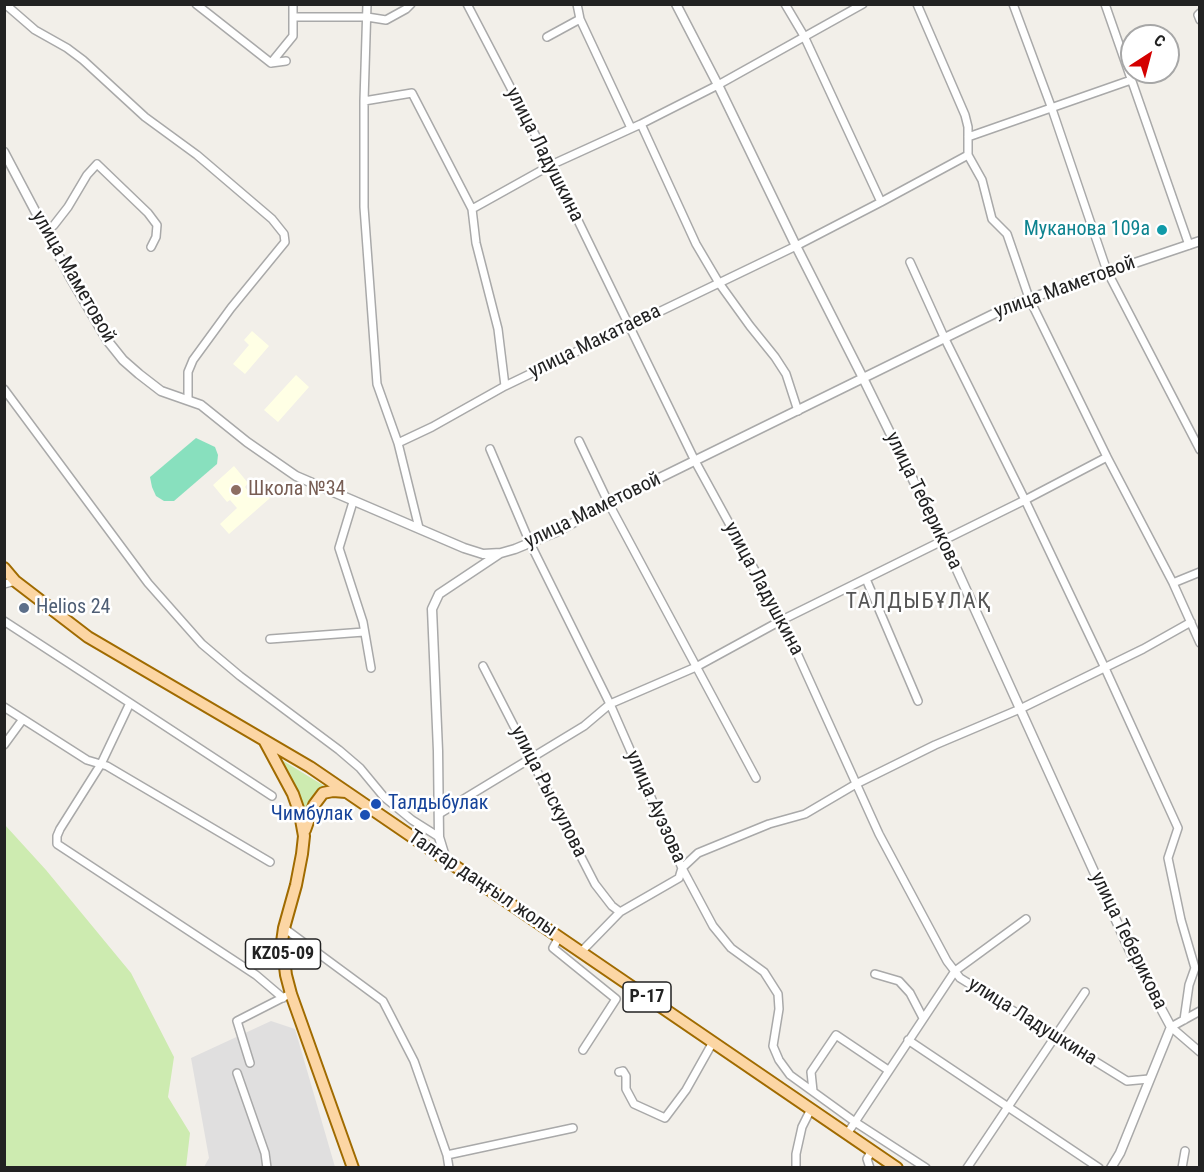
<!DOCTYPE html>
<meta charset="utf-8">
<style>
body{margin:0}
#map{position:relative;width:1204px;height:1172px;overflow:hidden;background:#f2efe9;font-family:"Roboto Condensed",sans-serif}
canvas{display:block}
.frame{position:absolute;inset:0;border:6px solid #222;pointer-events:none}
.north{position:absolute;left:1120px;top:24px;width:60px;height:60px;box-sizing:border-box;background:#fff;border:2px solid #a7a7a7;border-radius:50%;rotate:36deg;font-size:16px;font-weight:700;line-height:24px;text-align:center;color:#222}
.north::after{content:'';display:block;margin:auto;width:21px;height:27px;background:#d40000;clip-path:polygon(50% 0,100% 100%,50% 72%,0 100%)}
</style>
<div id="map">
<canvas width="1204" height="1172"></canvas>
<div class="frame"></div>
<div class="north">С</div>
</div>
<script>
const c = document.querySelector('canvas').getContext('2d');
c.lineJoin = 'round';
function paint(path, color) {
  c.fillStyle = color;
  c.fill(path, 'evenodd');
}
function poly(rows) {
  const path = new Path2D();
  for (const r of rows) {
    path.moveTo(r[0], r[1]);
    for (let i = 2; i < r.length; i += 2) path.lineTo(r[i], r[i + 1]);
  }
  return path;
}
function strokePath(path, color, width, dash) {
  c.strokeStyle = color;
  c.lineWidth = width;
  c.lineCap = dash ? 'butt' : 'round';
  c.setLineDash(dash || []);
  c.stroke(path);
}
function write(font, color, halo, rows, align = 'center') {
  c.font = font + ' "Roboto Condensed",sans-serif';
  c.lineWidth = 5;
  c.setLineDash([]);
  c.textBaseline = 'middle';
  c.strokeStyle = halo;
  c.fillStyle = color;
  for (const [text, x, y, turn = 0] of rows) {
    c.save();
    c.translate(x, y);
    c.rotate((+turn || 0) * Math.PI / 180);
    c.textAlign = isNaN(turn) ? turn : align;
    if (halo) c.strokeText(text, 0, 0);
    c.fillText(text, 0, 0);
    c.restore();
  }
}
paint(poly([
 [271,1021,295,1029,335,1167,204,1167,209,1158,191,1058]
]), '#e0dfdf');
paint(poly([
 [252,331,269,346,245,374,233,364,249,345,244,340],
 [296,375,309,387,278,422,264,410],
 [234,466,248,483,245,487,251,495,261,488,270,498,229,534,220,524,237,508,230,500,227,502,213,485]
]), '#ffffe5');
paint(poly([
 [274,753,285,762,326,787,314,794,306,810,284,765],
 [5,825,46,870,131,973,174,1057,168,1097,190,1133,186,1167,5,1167]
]), '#cdebb0');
paint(poly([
 [196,438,215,447,218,455,217,464,174,501,164,501,156,496,152,487,150,477]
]), '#88e0be');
const minor = poly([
 [5,4,35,30,67,48,83,60,145,117,197,155,272,219,284,234,285,242,231,308,193,360,188,372,188,399],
 [196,4,271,63,286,61],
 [367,4,364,101,364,207,377,384,398,443,419,528],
 [467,4,551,165,695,461,782,620,879,834,947,961,960,978,1127,1081,1149,1079],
 [577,4,580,19,631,128],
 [1013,4,1052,109,1107,271,1200,450],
 [1105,4,1189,245],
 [1200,13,1198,15,1200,20],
 [293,17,367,17,386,20,406,9,411,4],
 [547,37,580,19],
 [271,63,293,36,293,4],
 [364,101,412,93,472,209,476,243,498,329,505,386],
 [641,124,696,244,719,283,750,326,775,357,786,374,798,411],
 [968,137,1131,80],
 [968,155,982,180,992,219,1007,234,1029,298,1107,457,1173,583,1200,643],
 [881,202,968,155,968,127,965,115,917,4],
 [472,209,551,165,641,124,718,85,863,4],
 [46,232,54,225,68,207,87,175,97,164,148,213,157,225,156,237,151,247],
 [910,262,944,337,1025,500,1104,666,1178,828,1168,858,1181,920,1195,968,1189,985,1184,1020],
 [4,389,148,583,202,644,240,676,339,750,360,768,384,797,412,820,439,837],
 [579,441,609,504,756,778],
 [398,443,432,427,505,386,796,246,881,202,804,36,785,4],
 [490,449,530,543,610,704,682,868,713,926,731,948,764,972,778,994,779,1009,773,1046,779,1060,790,1075,855,1122,926,1168],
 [353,502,339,548,363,622,371,668],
 [866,579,918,701],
 [1173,583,1200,572],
 [4,584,15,581],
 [4,621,130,703],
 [270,639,364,632],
 [483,666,595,884,612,906,620,912],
 [4,707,87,760,107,766,270,862],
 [4,745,23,719],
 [272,796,130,703,101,764,60,829,57,836,57,844,256,975,283,998],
 [439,814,584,726,610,704,696,667,782,620,1025,500,1107,457],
 [284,928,383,1001,414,1061,447,1155,449,1168],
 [559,937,553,948,616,999,583,1050],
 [581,952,620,912,679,878,682,868,698,853,769,824,805,814,856,784,935,745,1020,709,1143,649,1191,622],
 [875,974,899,981,910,993,923,1018],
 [1200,1011,1171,1027,1200,1052],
 [908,1040,1099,1168],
 [250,1063,237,1021,286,996],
 [619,1072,623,1071,626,1076,626,1089,634,1104,665,1118,686,1090,713,1042],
 [237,1073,265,1153,267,1168],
 [813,1091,811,1072,836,1035,888,1070],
 [847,1134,955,971,1026,919],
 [447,1155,573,1128],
 [796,1168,796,1154,802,1127,811,1109],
 [870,1168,867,1159,872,1150],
 [967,1168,1085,992],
 [1182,1168,1185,1151]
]);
const tertiary = poly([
 [676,4,718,85,796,246,863,378,953,561,1130,951,1171,1027,1120,1153,1111,1168],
 [4,152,70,277,107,340,123,360,139,374,161,391,201,405,247,442,296,476,464,548,483,554,501,553,515,549,556,532,633,491,1016,303,1200,241],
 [446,860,439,837,438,751,432,609,439,594,499,554]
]);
const primary = poly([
 [4,568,15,581,88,637,310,767,897,1168],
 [264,740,293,794,300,814,304,836,302,854,296,885,284,928,282,942,286,975,291,994,353,1168],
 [305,830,314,805,323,793,333,791,346,792]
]);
strokePath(minor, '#a9a9a9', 10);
strokePath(tertiary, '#a9a9a9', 11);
strokePath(primary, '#a06b00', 14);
strokePath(minor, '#fff', 7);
strokePath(tertiary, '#fff', 8);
strokePath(primary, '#fcd6a4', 10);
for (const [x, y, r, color] of [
 [1162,230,6,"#0f9aa8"],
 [236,490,6,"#8d6e63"],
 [24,608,6,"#5c6f8a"],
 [376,804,6,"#1a4fb4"],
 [365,815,6,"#1a4fb4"]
]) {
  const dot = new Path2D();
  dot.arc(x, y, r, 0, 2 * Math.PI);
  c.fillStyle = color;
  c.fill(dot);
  strokePath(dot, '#fff', 2);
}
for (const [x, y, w] of [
 [283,954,75],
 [647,997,48]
]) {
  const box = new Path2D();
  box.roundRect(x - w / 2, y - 15, w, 30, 4.5);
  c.fillStyle = '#fff';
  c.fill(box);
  strokePath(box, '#222', 1.5);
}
write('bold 18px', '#222', null, [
 ["KZ05-09",283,954],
 ["P-17",647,997]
]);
write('20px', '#222', '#fff', [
 ["улица Ладушкина",544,155,63],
 ["улица Маметовой",73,277,60],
 ["улица Маметовой",1065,288,-20],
 ["улица Макатаева",595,342,-26],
 ["улица Теберикова",923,501,64],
 ["улица Маметовой",593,511,-26],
 ["улица Ладушкина",763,589,62],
 ["улица Рыскулова",548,792,63],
 ["улица Ауэзова",655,807,66],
 ["Талғар даңғыл жолы",482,884,34],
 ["улица Теберикова",1128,941,64],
 ["улица Ладушкина",1032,1022,32]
]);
write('20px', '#0d838f', '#fff', [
 ["Муканова 109а",1150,230]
], 'right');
write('20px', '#785e54', '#fff', [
 ["Школа №34",248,490]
], 'left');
write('20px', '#4e5e75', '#fff', [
 ["Helios 24",36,608]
], 'left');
write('20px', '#164399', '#fff', [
 ["Талдыбулак",388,804],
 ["Чимбулак",353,815,"right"]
], 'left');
c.letterSpacing = '1.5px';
write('22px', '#555', '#fff', [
 ["ТАЛДЫБҰЛАҚ",919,602]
]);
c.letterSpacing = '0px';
</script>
